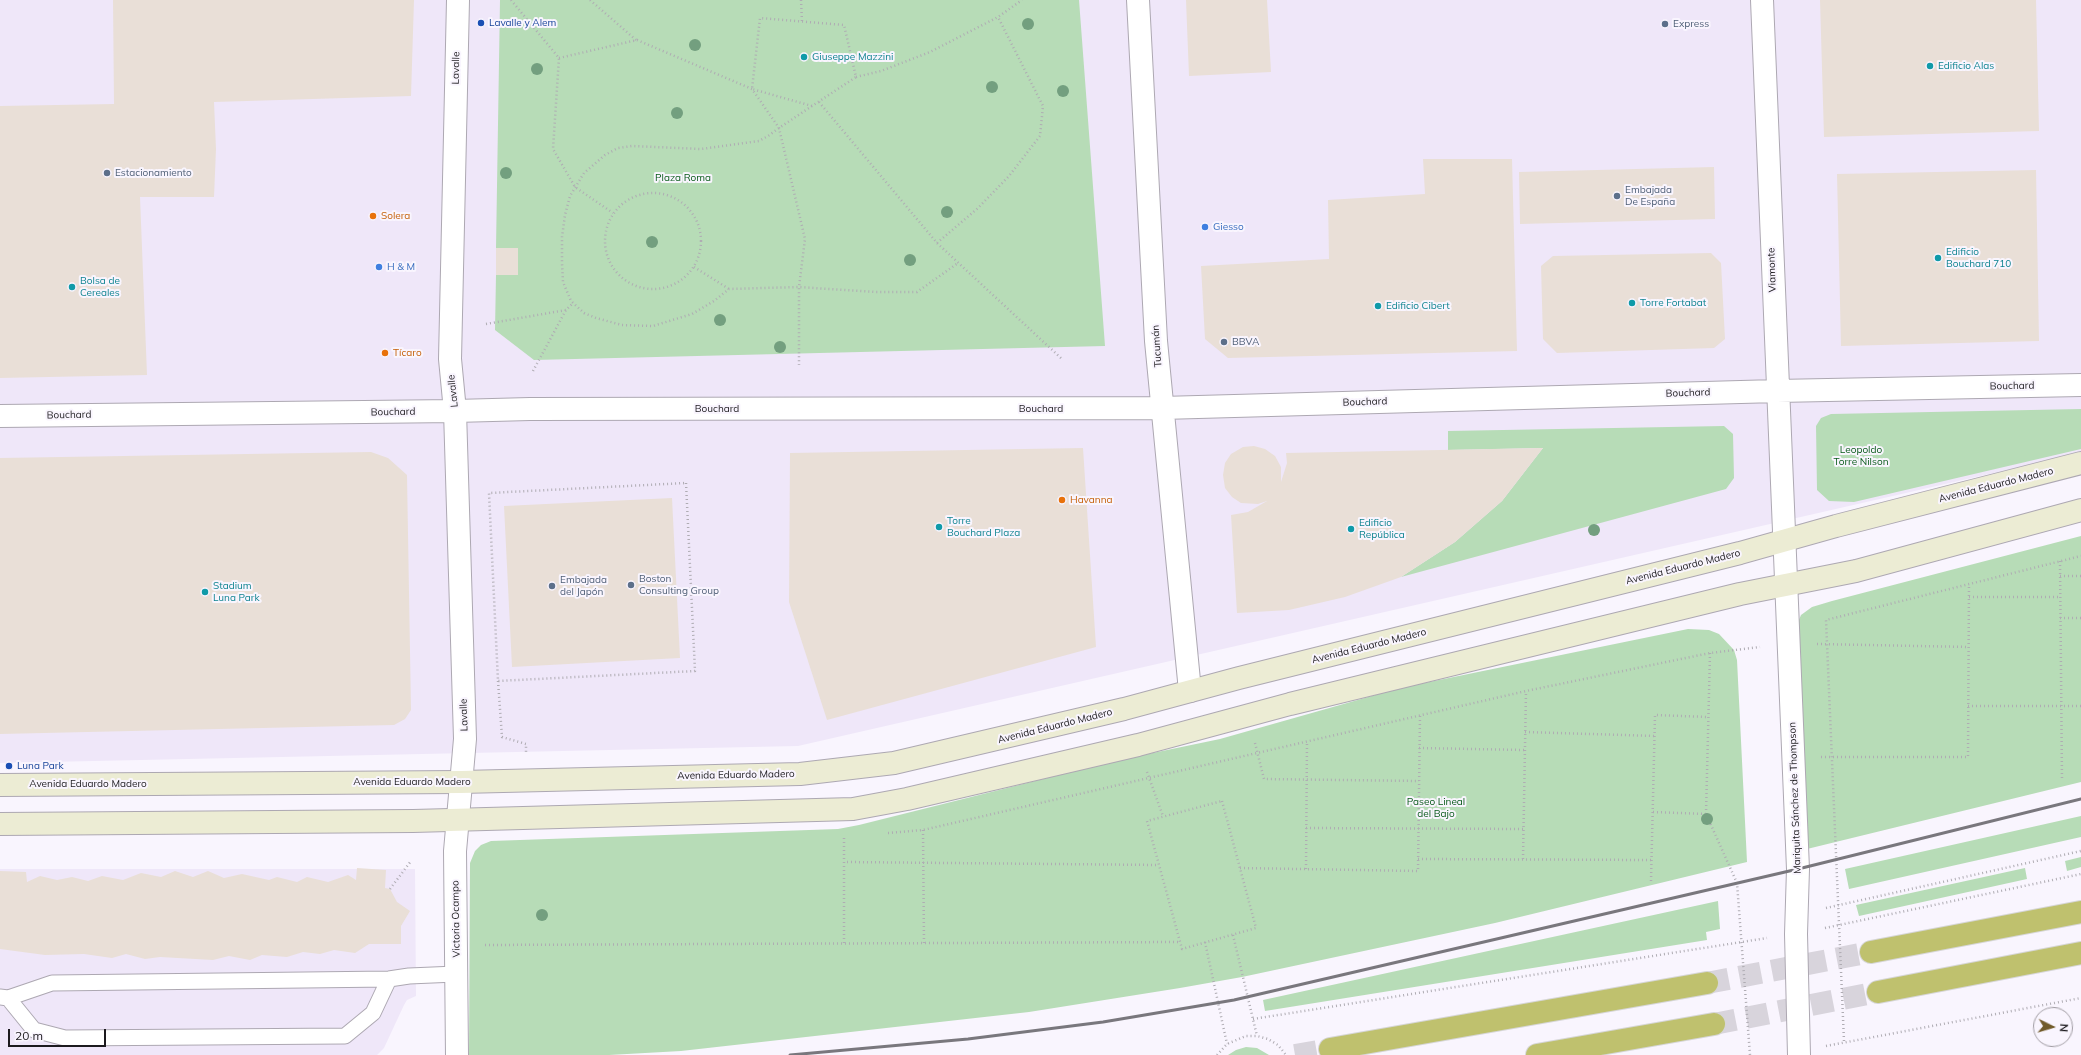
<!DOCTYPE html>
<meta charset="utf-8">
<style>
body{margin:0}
#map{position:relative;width:2081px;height:1055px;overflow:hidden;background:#f9f5fe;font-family:Mulish,sans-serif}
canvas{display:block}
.north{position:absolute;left:2033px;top:1007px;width:40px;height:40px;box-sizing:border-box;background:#f9f5fe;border:1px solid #a19da4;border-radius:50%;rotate:95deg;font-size:11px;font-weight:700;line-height:16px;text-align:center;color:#1c1a1e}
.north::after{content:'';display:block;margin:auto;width:14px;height:18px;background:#715b2a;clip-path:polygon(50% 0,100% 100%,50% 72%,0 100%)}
.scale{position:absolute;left:8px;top:1029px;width:98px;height:18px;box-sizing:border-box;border:2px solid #1c1a1e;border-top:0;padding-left:5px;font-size:12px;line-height:14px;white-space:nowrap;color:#1c1a1e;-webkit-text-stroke:3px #f9f5fe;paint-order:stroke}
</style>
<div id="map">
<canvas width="2081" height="1055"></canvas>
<div class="north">N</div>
<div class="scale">20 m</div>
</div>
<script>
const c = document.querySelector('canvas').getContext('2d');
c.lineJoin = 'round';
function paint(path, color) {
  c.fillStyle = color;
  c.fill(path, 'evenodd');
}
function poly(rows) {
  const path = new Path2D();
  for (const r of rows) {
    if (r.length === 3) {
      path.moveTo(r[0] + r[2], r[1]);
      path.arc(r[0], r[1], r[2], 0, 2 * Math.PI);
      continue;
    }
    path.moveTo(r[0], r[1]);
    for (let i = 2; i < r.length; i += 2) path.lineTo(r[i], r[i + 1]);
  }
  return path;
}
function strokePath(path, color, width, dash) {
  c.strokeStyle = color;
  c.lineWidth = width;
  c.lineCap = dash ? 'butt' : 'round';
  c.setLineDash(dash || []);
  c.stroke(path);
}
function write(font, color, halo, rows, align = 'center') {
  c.font = font + ' Mulish,sans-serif';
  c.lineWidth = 4;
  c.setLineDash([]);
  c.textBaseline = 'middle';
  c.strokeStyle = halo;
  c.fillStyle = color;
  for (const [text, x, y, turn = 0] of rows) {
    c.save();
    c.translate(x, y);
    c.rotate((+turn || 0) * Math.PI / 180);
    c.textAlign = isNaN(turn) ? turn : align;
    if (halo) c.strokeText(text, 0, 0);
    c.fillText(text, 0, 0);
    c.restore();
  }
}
paint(poly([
 [0,0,2081,0,2081,453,798,746,0,763],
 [0,869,415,869,416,996,407,1000,404,1005,384,1048,377,1055,0,1055]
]), '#efe7f9');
paint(poly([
 [500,0,1079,0,1105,346,534,360,495,330,496,275,518,275,518,249,496,248],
 [2081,409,2081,449,1854,502,1829,501,1817,490,1816,426,1821,418,1831,414],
 [1724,426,1733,434,1734,478,1726,489,1401,577,1455,542,1502,501,1543,448,1448,450,1448,431],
 [2081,536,2081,782,1807,849,1796,627,1801,615,1812,607,1832,601],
 [1688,629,1709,630,1719,634,1734,650,1737,660,1747,862,1495,923,1242,977,1180,988,1029,1012,681,1051,609,1055,469,1055,470,863,475,851,481,845,491,841,838,829,859,825,1119,760,1220,739,1400,688],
 [2081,816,2081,837,1849,889,1845,869],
 [2081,857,2081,867,2067,871,2065,861],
 [2025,868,2027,879,1859,916,1856,905],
 [1718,901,1720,929,1706,932,1707,940,1265,1011,1263,1000],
 [1246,1047,1257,1048,1269,1055,1228,1055,1236,1050]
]), '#b7dcb7');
paint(poly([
 [113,0,414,0,411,96,214,102,216,149,214,197,140,197,147,375,0,378,0,106,114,104],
 [1186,0,1267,0,1271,72,1189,76],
 [1820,0,2036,0,2039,131,1824,137],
 [1423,159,1512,159,1517,351,1228,358,1205,339,1201,266,1329,259,1328,200,1425,194],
 [1714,167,1715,219,1520,224,1519,172],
 [2036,170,2039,341,1841,346,1837,174],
 [496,248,518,248,518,275,496,275],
 [1711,253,1721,263,1725,339,1714,348,1557,353,1543,339,1541,266,1553,256],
 [1254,446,1265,449,1275,456,1281,467,1281,482,1287,463,1286,453,1543,448,1502,501,1455,542,1401,577,1345,597,1289,610,1237,613,1231,515,1248,512,1267,501,1258,504,1241,503,1232,497,1225,488,1223,475,1225,463,1231,454,1243,447],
 [1083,448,1096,647,827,720,789,602,790,453],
 [371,452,388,458,407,475,411,710,405,719,394,725,0,734,0,458],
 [672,498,680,658,512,667,504,506],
 [357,868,386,870,385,888,390,889,397,902,410,911,401,926,401,944,369,944,355,953,334,950,320,954,303,952,287,957,262,955,250,960,229,956,213,960,160,957,145,959,126,954,112,958,84,954,45,955,0,949,0,871,26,872,27,882,40,876,57,880,72,877,88,881,102,876,123,880,141,873,161,877,175,871,193,877,208,871,224,878,242,874,269,880,277,877,297,882,307,877,328,882,348,875,356,880]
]), '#e9dfd7');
strokePath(poly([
 [1707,983,1871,952],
 [1714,1024,1878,992],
 [1295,1055,1330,1049]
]), '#d8d4dc', 22, [22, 11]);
const lane = poly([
 [0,997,8,998,52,983,389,979,409,976,456,974],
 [8,998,34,1030,65,1038,345,1036,373,1013,389,979]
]);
const street = poly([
 [1138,0,1156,341,1190,691],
 [1762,0,1798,869,1796,934,1799,1055],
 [0,416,455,411,530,409,1162,408,1777,391,2081,385],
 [457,1055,455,851,465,739,455,411,450,359,458,0]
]);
const secondary = poly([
 [0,785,461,782,800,774,894,763,1124,709,1239,678,1740,553,1836,526,2081,463],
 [0,824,413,821,853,809,907,799,1138,745,1290,704,1740,594,1856,571,2081,510]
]);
const highway = poly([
 [1871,952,2081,912],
 [1878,992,2081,953],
 [1330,1049,1707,983],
 [1537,1055,1714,1024]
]);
strokePath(lane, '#ada8b2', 17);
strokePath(street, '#ada8b2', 24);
strokePath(secondary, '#ada8b2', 24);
strokePath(highway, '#d6d6d6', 24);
strokePath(poly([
 [511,0,559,58,553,149,575,187,613,213],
 [590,0,636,40],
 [801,0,802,21],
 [559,58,637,40,752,89,779,128,805,239,799,287,799,365],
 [856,77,881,71,930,52,998,17,1022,0],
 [819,102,937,243,1063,360],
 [812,106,752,89,760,18,844,25,856,77,812,106,779,128,768,136,759,141,701,149,632,146,618,148,605,155,584,173,570,196,565,215,562,237,562,263,563,282,571,301,584,313,596,318,622,325,653,326,692,314,714,301,729,289,799,287,876,292,917,292,958,263],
 [653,241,48],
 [937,243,978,208,1009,176,1040,136,1043,106,998,17],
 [694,267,729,289],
 [486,324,566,310],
 [533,371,566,310,573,303],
 [686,483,695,671,498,681,489,493,686,483],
 [2060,561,2062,780],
 [2060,576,2081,576],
 [1969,597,2060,597],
 [2060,618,2081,618],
 [1817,644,1969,647],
 [1710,653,1706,814,1737,883,1750,1055],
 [498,681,502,737,526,744,526,753],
 [1968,706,2081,706],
 [1525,732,1655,736],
 [1255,743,1264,779,1419,781],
 [1419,748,1525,750],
 [1821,757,1968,757,1969,584],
 [1147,772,1163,816],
 [1222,801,1256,928,1182,949,1147,821,1222,801],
 [1653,812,1706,814],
 [1306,828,1524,829],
 [923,830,924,943],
 [888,833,923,830,1526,691,1710,653,1760,647],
 [844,838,844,862],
 [1418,859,1651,860],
 [1523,859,1526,691],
 [1240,868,1418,871,1420,715],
 [1306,869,1307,741],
 [1651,881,1655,715,1708,717],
 [390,889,411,861],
 [1826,908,2081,851],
 [1825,928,2081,874],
 [1233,935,1257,1036],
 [1205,942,1227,1044],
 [844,943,844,862,1159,865],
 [485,945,1180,942],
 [1253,1019,1767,938],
 [1844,1041,1826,620,2081,556],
 [1826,1046,2081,998],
 [1217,1055,1227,1044,1246,1036,1257,1036,1268,1039,1278,1045,1286,1055]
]), '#afacb3', 2.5, [1, 3]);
strokePath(lane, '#fff', 15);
strokePath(street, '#fff', 22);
strokePath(secondary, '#ececd4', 22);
strokePath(highway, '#bfc16e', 22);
strokePath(poly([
 [790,1055,968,1039,1103,1022,1234,1000,1798,869,2081,799]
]), '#79777d', 3);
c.fillStyle = '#739f7f';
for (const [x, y] of [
 [1028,24],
 [695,45],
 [537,69],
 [992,87],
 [1063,91],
 [677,113],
 [506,173],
 [947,212],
 [652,242],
 [910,260],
 [720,320],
 [780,347],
 [1594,530],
 [1707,819],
 [542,915]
]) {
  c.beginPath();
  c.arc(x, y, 6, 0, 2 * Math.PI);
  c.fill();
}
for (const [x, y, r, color] of [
 [481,23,4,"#1a4fb4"],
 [1665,24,4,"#5c6f8a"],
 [804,57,4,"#0f9aa8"],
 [1930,66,4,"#0f9aa8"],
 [107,173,4,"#5c6f8a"],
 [1617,196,4,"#5c6f8a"],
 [373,216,4,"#e8710a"],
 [1205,227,4,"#3f7fe0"],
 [1938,258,4,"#0f9aa8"],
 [379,267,4,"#3f7fe0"],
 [72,287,4,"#0f9aa8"],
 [1632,303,4,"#0f9aa8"],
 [1378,306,4,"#0f9aa8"],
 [1224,342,4,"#5c6f8a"],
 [385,353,4,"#e8710a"],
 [1062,500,4,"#e8710a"],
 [939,527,4,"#0f9aa8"],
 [1351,529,4,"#0f9aa8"],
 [631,585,4,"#5c6f8a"],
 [552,586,4,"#5c6f8a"],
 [205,592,4,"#0f9aa8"],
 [9,766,4,"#1a4fb4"]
]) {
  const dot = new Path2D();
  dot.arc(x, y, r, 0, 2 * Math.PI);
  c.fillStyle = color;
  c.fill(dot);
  strokePath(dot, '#f9f5fe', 1.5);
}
write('10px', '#164399', '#f9f5fe', [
 ["Lavalle y Alem",489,23],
 ["Luna Park",17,766]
], 'left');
write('10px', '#4e5e75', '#f9f5fe', [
 ["Express",1673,24],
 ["Estacionamiento",115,173],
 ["Embajada",1625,190],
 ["De España",1625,202],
 ["BBVA",1232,342],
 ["Boston",639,579],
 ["Consulting Group",639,591],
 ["Embajada",560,580],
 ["del Japón",560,592]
], 'left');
write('10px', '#0d838f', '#f9f5fe', [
 ["Giuseppe Mazzini",812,57],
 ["Edificio Alas",1938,66],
 ["Edificio",1946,252],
 ["Bouchard 710",1946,264],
 ["Bolsa de",80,281],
 ["Cereales",80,293],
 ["Torre Fortabat",1640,303],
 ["Edificio Cibert",1386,306],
 ["Torre",947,521],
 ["Bouchard Plaza",947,533],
 ["Edificio",1359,523],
 ["República",1359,535],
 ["Stadium",213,586],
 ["Luna Park",213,598]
], 'left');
write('10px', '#1c1a1e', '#f9f5fe', [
 ["Lavalle",456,68,-89],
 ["Viamonte",1772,270,-92],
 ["Tucumán",1157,346,-94],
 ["Bouchard",2012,386,-1],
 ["Lavalle",453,391,-96],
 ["Bouchard",1688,393,-2],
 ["Bouchard",1365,402,-2],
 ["Bouchard",717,409],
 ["Bouchard",1041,409],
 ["Bouchard",393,412,-1],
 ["Bouchard",69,415,-1],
 ["Avenida Eduardo Madero",1996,485,-14],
 ["Avenida Eduardo Madero",1683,567,-14],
 ["Avenida Eduardo Madero",1369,646,-14],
 ["Lavalle",464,715,-92],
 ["Avenida Eduardo Madero",1055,726,-14],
 ["Avenida Eduardo Madero",736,775,-1],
 ["Avenida Eduardo Madero",412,782],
 ["Avenida Eduardo Madero",88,784],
 ["Mariquita Sánchez de Thompson",1795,798,-92],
 ["Victoria Ocampo",456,919,-91]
]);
write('10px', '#065917', '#f9f5fe', [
 ["Plaza Roma",683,178],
 ["Leopoldo",1861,450],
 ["Torre Nilson",1861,462],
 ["Paseo Lineal",1436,802],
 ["del Bajo",1436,814]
]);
write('10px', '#c56008', '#f9f5fe', [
 ["Solera",381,216],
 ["Tícaro",393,353],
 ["Havanna",1070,500]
], 'left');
write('10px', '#366cbe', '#f9f5fe', [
 ["Giesso",1213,227],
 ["H & M",387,267]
], 'left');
</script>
